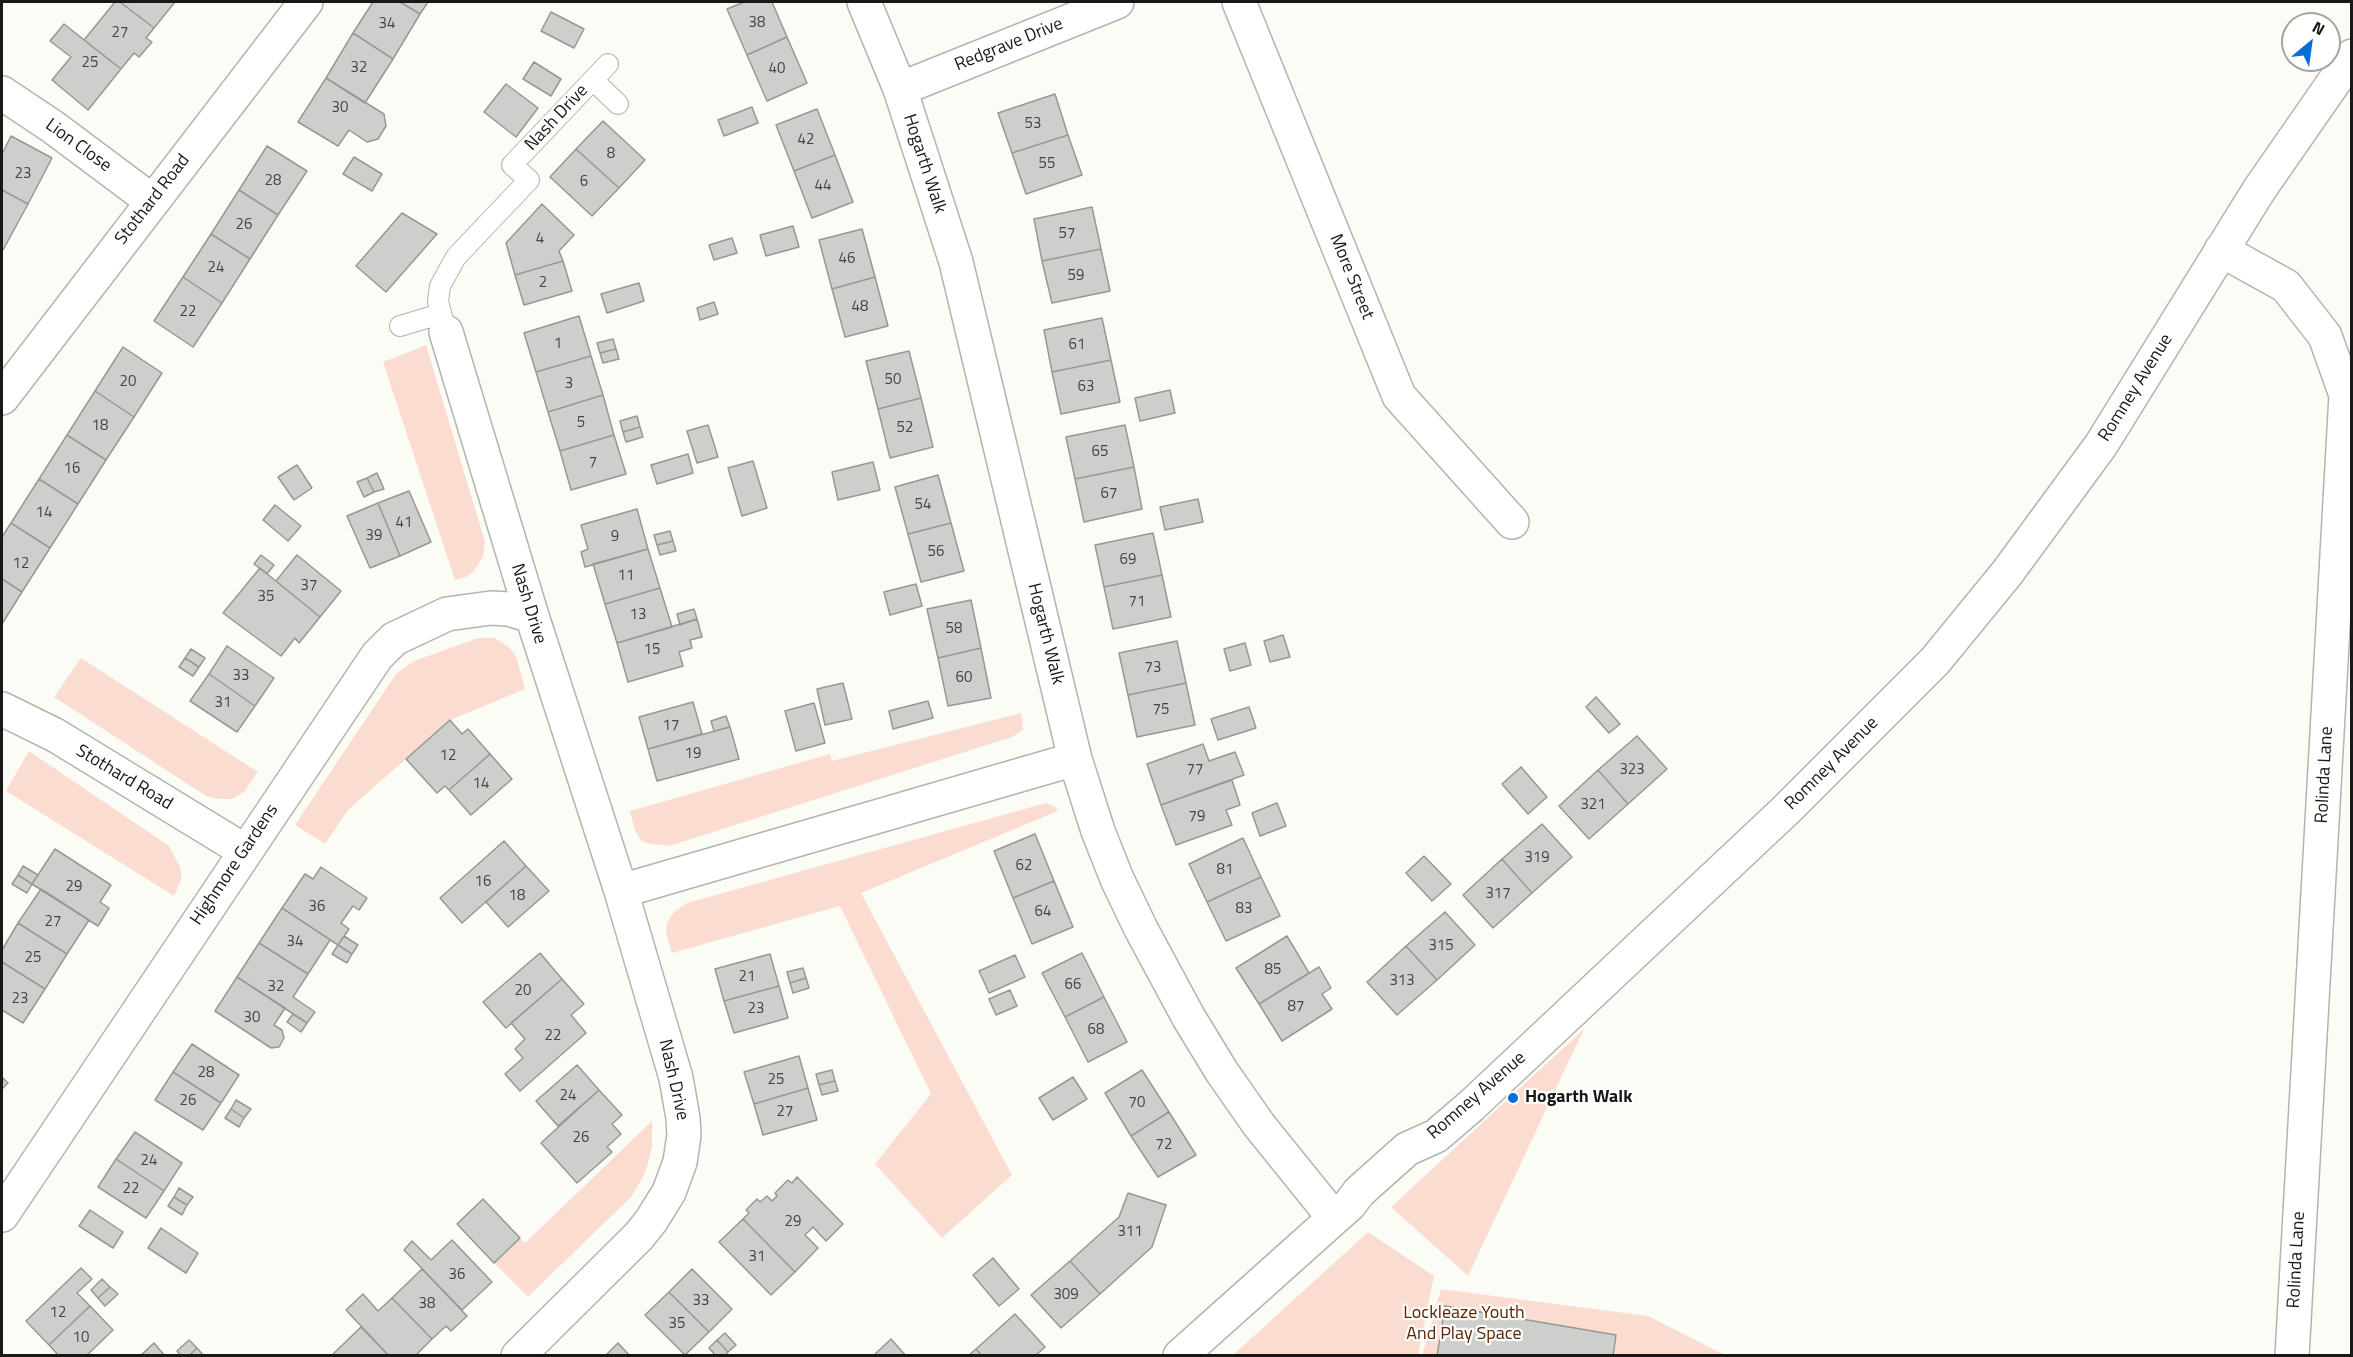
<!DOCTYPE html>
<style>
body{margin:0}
#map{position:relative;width:2353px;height:1357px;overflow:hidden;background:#fcfcf7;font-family:"Titillium Web",sans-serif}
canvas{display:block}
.frame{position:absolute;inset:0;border:3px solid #181817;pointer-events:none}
.north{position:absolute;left:2281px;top:12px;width:60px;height:60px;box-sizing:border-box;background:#fffffe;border:2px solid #a3a3a2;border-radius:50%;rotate:29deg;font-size:16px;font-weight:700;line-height:24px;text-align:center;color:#181817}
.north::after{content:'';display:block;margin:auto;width:21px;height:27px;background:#086dd6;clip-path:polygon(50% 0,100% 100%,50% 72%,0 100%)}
</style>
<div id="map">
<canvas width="2353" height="1357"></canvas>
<div class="frame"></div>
<div class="north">N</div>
</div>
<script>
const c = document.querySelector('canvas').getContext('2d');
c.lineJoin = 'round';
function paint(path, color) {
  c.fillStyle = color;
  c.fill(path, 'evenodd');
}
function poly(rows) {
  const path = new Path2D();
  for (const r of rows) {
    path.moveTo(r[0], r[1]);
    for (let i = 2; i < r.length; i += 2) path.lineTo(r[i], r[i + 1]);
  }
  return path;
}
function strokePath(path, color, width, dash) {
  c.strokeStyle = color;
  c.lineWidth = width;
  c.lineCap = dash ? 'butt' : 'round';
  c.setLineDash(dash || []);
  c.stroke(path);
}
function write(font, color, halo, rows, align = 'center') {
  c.font = font + ' "Titillium Web",sans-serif';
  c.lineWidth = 4.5;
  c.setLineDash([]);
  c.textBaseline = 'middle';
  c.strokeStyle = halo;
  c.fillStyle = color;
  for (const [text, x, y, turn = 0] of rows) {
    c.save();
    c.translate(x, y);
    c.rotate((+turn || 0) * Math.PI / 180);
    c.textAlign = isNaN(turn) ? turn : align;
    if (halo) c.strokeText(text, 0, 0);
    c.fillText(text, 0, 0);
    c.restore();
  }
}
paint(poly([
 [426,345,485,542,483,557,474,571,466,577,455,580,383,362],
 [478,638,495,638,510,648,516,656,525,689,450,720,348,810,325,844,295,825,396,674,414,661],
 [81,658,258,772,244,792,232,799,218,799,206,796,54,697],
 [1021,713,1023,730,1012,737,669,846,646,843,641,840,635,831,630,811,830,754,832,761],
 [29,751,169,846,181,869,181,880,174,896,6,791],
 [1046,803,1054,806,1058,811,861,893,1012,1175,942,1238,875,1164,931,1094,840,906,672,953,666,933,667,923,674,912,687,903],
 [1584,1029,1468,1276,1391,1207],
 [652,1121,652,1147,648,1163,644,1175,632,1196,528,1297,494,1263,520,1238,525,1243],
 [1368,1232,1434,1276,1418,1355,1233,1355],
 [1441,1289,1648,1316,1725,1355,1422,1356]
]), '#faddd0');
const building = poly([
 [115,2,120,2,154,28,146,38,152,42,139,57,134,53,121,69,84,40,115,2],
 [120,2,175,2,154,28,120,2],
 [373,2,400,2,420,14,393,59,353,33,373,2],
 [400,2,428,2,420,14,400,2],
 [744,2,772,2,787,37,747,55,727,9,744,2],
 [551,12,584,29,574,48,541,31,551,12],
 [64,24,121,69,88,110,52,80,71,57,50,41,64,24],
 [353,33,393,59,365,103,326,78,353,33],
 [787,37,807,83,767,101,747,55,787,37],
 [534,62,561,79,551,96,523,79,534,62],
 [326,78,384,114,386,126,378,139,367,142,349,130,338,146,298,122,326,78],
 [506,84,538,108,516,137,484,112,506,84],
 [1055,94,1068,135,1012,153,998,113,1055,94],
 [752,107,758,123,724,136,718,120,752,107],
 [817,109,835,155,794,171,776,125,817,109],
 [603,121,645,160,619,188,576,149,603,121],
 [1068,135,1082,175,1026,194,1012,153,1068,135],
 [11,136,52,158,28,204,2,190,2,154,11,136],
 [267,146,307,171,278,215,239,190,267,146],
 [576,149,619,188,592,216,550,177,576,149],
 [835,155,853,202,812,218,794,171,835,155],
 [354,157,382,174,372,191,343,174,354,157],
 [2,190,28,204,3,250,2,249,2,190],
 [239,190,278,215,250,259,211,234,239,190],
 [542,204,574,235,559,251,563,261,515,275,506,243,542,204],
 [1092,207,1101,249,1042,261,1034,219,1092,207],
 [402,213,437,234,386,292,356,266,402,213],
 [793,226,799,247,766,256,760,235,793,226],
 [862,229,875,277,832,289,819,240,862,229],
 [211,234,250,259,222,303,183,277,211,234],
 [732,238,737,253,714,260,709,245,732,238],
 [1101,249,1110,291,1052,303,1042,261,1101,249],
 [563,261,572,291,524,305,515,275,563,261],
 [183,277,222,303,193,347,154,321,183,277],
 [875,277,888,326,845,337,832,289,875,277],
 [639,283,644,301,607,313,601,294,639,283],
 [714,302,718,314,700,320,697,308,714,302],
 [579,316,591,356,536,372,524,333,579,316],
 [1102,318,1111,360,1052,372,1044,330,1102,318],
 [613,339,616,349,600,353,597,343,613,339],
 [123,347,162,373,134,417,95,391,123,347],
 [616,349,619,359,603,363,600,353,616,349],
 [909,351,921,398,878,409,866,361,909,351],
 [591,356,603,395,548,412,536,372,591,356],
 [1111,360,1120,402,1061,414,1052,372,1111,360],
 [1170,390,1175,413,1140,421,1135,398,1170,390],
 [95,391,134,417,106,460,67,435,95,391],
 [603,395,614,435,560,451,548,412,603,395],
 [921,398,933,447,890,458,878,409,921,398],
 [637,416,640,427,623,432,620,421,637,416],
 [708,425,718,457,697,463,687,431,708,425],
 [1125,425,1134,467,1075,479,1066,437,1125,425],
 [640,427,643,437,626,442,623,432,640,427],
 [67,435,106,460,78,504,39,479,67,435],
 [614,435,626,474,571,490,560,451,614,435],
 [688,454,693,473,657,484,651,465,688,454],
 [753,461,767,508,742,516,728,468,753,461],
 [873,462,880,490,838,500,832,472,873,462],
 [297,465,312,488,294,500,278,477,297,465],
 [1134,467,1142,509,1084,522,1075,479,1134,467],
 [377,473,384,489,374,492,367,478,377,473],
 [938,475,951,523,908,534,895,487,938,475],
 [367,478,374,492,364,497,357,482,367,478],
 [39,479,78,504,50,548,11,523,39,479],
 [409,491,431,542,400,556,378,503,409,491],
 [1198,499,1203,522,1165,530,1160,507,1198,499],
 [378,503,400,556,370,568,347,516,378,503],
 [275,505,301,526,288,541,263,520,275,505],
 [637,509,648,549,585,567,581,552,588,549,581,525,637,509],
 [11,523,50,548,22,592,2,579,2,537,11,523],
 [951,523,964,571,921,582,908,534,951,523],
 [670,531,673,541,657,545,654,535,670,531],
 [1153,533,1162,575,1104,587,1095,545,1153,533],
 [673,541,676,551,660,555,657,545,673,541],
 [648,549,660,588,605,604,593,564,648,549],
 [261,555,274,565,267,574,254,564,261,555],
 [297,555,341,591,320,617,276,581,297,555],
 [260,568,320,617,299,643,295,638,281,656,223,613,260,568],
 [1162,575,1171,617,1113,629,1104,587,1162,575],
 [2,579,22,592,2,624,2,579],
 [916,584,922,606,890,615,884,592,916,584],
 [660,588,672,627,617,643,605,604,660,588],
 [971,600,981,648,938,658,927,609,971,600],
 [694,609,697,619,680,625,677,614,694,609],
 [697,619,702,637,690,640,692,648,679,652,683,666,628,682,617,643,697,619],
 [1283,635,1290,657,1270,662,1264,641,1283,635],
 [1177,641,1186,683,1128,695,1119,653,1177,641],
 [1245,643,1251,665,1230,671,1224,649,1245,643],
 [227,646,274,678,255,706,209,674,227,646],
 [981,648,991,698,948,706,938,658,981,648],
 [191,649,205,658,199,667,185,658,191,649],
 [185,658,199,667,193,676,179,667,185,658],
 [209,674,255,706,237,732,190,701,209,674],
 [843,683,852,719,825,725,817,689,843,683],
 [1186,683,1195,725,1137,737,1128,695,1186,683],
 [1596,697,1620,724,1609,733,1586,707,1596,697],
 [928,701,933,718,893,729,889,711,928,701],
 [693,702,702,734,648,749,639,717,693,702],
 [814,703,825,743,796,751,785,711,814,703],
 [1249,707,1256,728,1218,740,1211,719,1249,707],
 [726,716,730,727,714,731,711,721,726,716],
 [450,720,462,734,468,729,490,754,449,790,445,786,437,793,406,759,450,720],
 [730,727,739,759,657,781,648,749,730,727],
 [1637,736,1667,769,1628,804,1598,770,1637,736],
 [1203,744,1209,761,1235,752,1244,775,1161,805,1147,764,1203,744],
 [490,754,512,779,471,815,449,790,490,754],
 [1521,767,1547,797,1528,814,1502,784,1521,767],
 [1598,770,1628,804,1589,839,1559,806,1598,770],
 [1232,780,1240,805,1226,810,1232,825,1176,845,1161,805,1232,780],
 [1277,803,1286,826,1260,836,1252,813,1277,803],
 [1542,824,1572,857,1532,893,1502,859,1542,824],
 [1035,834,1054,881,1013,898,994,851,1035,834],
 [1243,838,1261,877,1207,902,1189,864,1243,838],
 [504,841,526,866,462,923,440,898,504,841],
 [55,849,111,885,100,902,109,908,98,926,32,884,55,849],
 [1424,856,1451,884,1432,901,1406,873,1424,856],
 [1502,859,1532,893,1493,928,1463,895,1502,859],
 [23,866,38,875,32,884,18,875,23,866],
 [526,866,549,891,508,927,486,902,526,866],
 [321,867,367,898,359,910,353,906,341,923,349,929,338,945,282,908,305,874,313,879,321,867],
 [18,875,32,884,27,893,12,884,18,875],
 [1261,877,1280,916,1226,941,1207,902,1261,877],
 [1054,881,1073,927,1032,944,1013,898,1054,881],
 [41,889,89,920,67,954,18,923,41,889],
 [282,908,330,940,308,974,259,943,282,908],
 [1445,912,1475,945,1437,980,1406,946,1445,912],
 [18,923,67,954,45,989,2,962,2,950,18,923],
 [344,936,358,945,352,954,338,945,344,936],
 [1287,936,1309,973,1259,1004,1236,968,1287,936],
 [259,943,308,974,293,997,315,1012,307,1023,237,977,259,943],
 [338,945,352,954,347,963,332,954,338,945],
 [1406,946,1437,980,1397,1015,1367,982,1406,946],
 [540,953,562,979,506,1028,483,1002,540,953],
 [1082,953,1104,997,1065,1017,1042,973,1082,953],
 [770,954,779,986,724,1001,715,969,770,954],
 [1015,955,1025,977,989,993,979,971,1015,955],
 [2,962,45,989,23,1023,2,1010,2,962],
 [1319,967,1331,988,1322,994,1332,1009,1282,1041,1259,1004,1319,967],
 [803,968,806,978,790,983,787,972,803,968],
 [237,977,285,1008,274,1025,282,1030,284,1038,279,1047,271,1048,215,1011,237,977],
 [806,978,809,988,793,993,790,983,806,978],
 [562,979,584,1004,571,1015,586,1033,520,1091,505,1074,523,1058,515,1049,525,1039,511,1023,562,979],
 [779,986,788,1018,734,1033,724,1001,779,986],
 [1010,990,1017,1006,996,1015,989,999,1010,990],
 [1104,997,1127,1042,1088,1062,1065,1017,1104,997],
 [293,1014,307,1023,301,1032,287,1022,293,1014],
 [192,1044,239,1075,221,1103,173,1072,192,1044],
 [799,1056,808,1088,754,1104,744,1072,799,1056],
 [577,1065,599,1090,558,1126,536,1101,577,1065],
 [832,1070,835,1081,819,1085,816,1074,832,1070],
 [1142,1070,1169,1112,1131,1136,1105,1093,1142,1070],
 [173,1072,221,1103,203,1130,155,1100,173,1072],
 [2,1077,8,1083,2,1089,2,1077],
 [1073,1077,1087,1099,1053,1120,1039,1098,1073,1077],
 [835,1081,838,1091,822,1095,819,1085,835,1081],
 [808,1088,817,1120,763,1135,754,1104,808,1088],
 [599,1090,622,1115,612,1124,621,1134,607,1147,612,1152,577,1183,541,1143,599,1090],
 [236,1100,251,1109,244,1118,231,1109,236,1100],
 [231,1109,244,1118,239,1127,225,1118,231,1109],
 [1169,1112,1196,1155,1158,1177,1131,1136,1169,1112],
 [135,1132,182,1163,164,1191,116,1159,135,1132],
 [116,1159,164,1191,146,1218,98,1187,116,1159],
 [797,1177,843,1224,826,1241,813,1227,805,1235,818,1248,795,1272,743,1219,749,1213,746,1210,757,1199,760,1202,767,1196,772,1201,777,1196,775,1193,788,1180,792,1183,797,1177],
 [179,1188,193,1197,187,1205,174,1197,179,1188],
 [1128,1193,1166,1205,1152,1247,1100,1294,1070,1261,1119,1217,1128,1193],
 [174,1197,187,1205,182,1215,168,1206,174,1197],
 [483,1199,520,1238,494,1263,457,1224,483,1199],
 [90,1210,123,1232,113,1248,79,1226,90,1210],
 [743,1219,795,1272,771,1295,719,1242,743,1219],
 [161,1228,198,1253,186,1273,148,1248,161,1228],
 [452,1240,492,1282,462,1310,404,1250,412,1241,431,1260,452,1240],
 [993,1258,1019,1289,999,1306,973,1275,993,1258],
 [1070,1261,1100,1294,1061,1328,1031,1295,1070,1261],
 [81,1268,92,1279,77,1293,90,1306,49,1345,26,1321,81,1268],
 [422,1269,467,1316,451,1331,446,1326,432,1339,392,1298,422,1269],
 [692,1269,732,1309,709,1332,669,1292,692,1269],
 [102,1279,110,1287,98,1298,91,1290,102,1279],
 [110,1287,118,1294,105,1306,98,1298,110,1287],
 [669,1292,709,1332,685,1355,645,1315,669,1292],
 [363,1294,378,1311,392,1298,432,1339,415,1356,389,1356,346,1310,363,1294],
 [90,1306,113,1330,86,1356,59,1356,49,1345,90,1306],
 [1445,1306,1616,1335,1613,1356,1437,1356,1445,1306],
 [1015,1314,1045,1347,1035,1356,982,1356,976,1349,1015,1314],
 [361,1327,389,1356,331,1356,361,1327],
 [725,1333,736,1345,728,1352,717,1340,725,1333],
 [891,1339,906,1356,873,1356,891,1339],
 [189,1340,197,1348,189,1356,181,1356,177,1351,189,1340],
 [717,1340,728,1352,725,1356,716,1356,709,1348,717,1340],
 [154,1343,165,1356,140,1356,154,1343],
 [618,1343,630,1356,605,1356,618,1343],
 [197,1348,204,1356,189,1356,197,1348],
 [976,1349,982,1356,968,1356,976,1349]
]);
paint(building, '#cccfcb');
strokePath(building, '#969894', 1.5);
const service = poly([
 [593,80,618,104],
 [400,326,440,314],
 [446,332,438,301,440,286,456,257,529,180,512,165,608,64]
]);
const minor = poly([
 [864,2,900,89,956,262,1075,759,1098,831,1117,879,1141,929,1189,1018,1222,1072,1259,1125,1334,1218],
 [1239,2,1399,396,1512,522],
 [900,89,1117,2],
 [2,93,53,127,152,201],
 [2221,250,2286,286,2325,336,2346,395,2292,1356],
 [446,332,532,616,621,891,676,1078,683,1118,684,1135,680,1162,669,1192,651,1221,639,1236,518,1356],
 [2,398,306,2],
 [2,709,55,735,245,851],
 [621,891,1075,759],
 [2,1215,377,656,394,639,447,614,491,608,508,609,532,616],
 [1180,1356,1350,1204,1359,1192,1407,1149,1436,1136,1471,1106,1786,810,1935,661,2007,573,2101,445,2259,190,2352,56]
]);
strokePath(service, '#b3b3af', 22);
strokePath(minor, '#b3b3af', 36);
strokePath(service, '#fff', 20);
strokePath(minor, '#fff', 33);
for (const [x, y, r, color] of [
 [1513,1098,6,"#086dd6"]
]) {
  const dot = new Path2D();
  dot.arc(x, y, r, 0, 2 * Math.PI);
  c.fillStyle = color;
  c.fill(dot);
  strokePath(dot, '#fffffe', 2);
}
write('15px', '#454644', null, [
 ["38",757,23],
 ["34",387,24],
 ["27",120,33],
 ["25",90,63],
 ["32",359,68],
 ["40",777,69],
 ["30",340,108],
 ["53",1033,124],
 ["42",806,140],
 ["8",611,154],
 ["55",1047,164],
 ["23",23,174],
 ["28",273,181],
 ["6",584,182],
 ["44",823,186],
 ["26",244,225],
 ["57",1067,234],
 ["4",540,239],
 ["46",847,259],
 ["24",216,268],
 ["59",1076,276],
 ["2",543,283],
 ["48",860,307],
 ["22",188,312],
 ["1",558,344],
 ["61",1077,345],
 ["50",893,380],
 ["20",128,382],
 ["3",569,384],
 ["63",1086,387],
 ["5",581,423],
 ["18",100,426],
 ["52",905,428],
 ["65",1100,452],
 ["7",593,463],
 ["16",72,469],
 ["67",1109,494],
 ["54",923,505],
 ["14",44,513],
 ["41",404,523],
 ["39",374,536],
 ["9",615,537],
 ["56",936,552],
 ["69",1128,560],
 ["12",21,564],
 ["11",626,576],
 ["37",309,586],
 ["35",266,597],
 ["71",1137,602],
 ["13",638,615],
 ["58",954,629],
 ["15",652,650],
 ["73",1153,668],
 ["33",241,676],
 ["60",964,678],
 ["31",223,703],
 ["75",1161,710],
 ["17",671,726],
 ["19",693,754],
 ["12",448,756],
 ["77",1195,770],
 ["323",1632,770],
 ["14",481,784],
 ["321",1593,805],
 ["79",1197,817],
 ["319",1537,858],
 ["62",1024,866],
 ["81",1225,870],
 ["16",483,882],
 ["29",74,887],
 ["317",1498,894],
 ["18",517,896],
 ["36",317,907],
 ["83",1244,909],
 ["64",1043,912],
 ["27",53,922],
 ["34",295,942],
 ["315",1441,946],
 ["25",33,958],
 ["85",1273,970],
 ["21",747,977],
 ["313",1402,981],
 ["66",1073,985],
 ["32",276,987],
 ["20",523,991],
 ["23",20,999],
 ["87",1296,1007],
 ["23",756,1009],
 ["30",252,1018],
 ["68",1096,1030],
 ["22",553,1036],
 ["28",206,1073],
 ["25",776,1080],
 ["24",568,1096],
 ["26",188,1101],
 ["70",1137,1103],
 ["27",785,1112],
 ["26",581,1138],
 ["72",1164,1145],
 ["24",149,1161],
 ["22",131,1189],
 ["29",793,1222],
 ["311",1130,1232],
 ["31",757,1257],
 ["36",457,1275],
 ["309",1066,1295],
 ["33",701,1301],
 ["38",427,1304],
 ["12",58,1313],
 ["35",677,1324],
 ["10",81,1338]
]);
write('18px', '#181817', '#fffffe', [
 ["Redgrave Drive",1009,45,-22],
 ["Nash Drive",557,118,-47],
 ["Lion Close",78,146,36],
 ["Hogarth Walk",924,164,72],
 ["Stothard Road",153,200,-52],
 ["More Street",1351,277,68],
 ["Romney Avenue",2136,388,-58],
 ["Nash Drive",528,604,73],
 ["Hogarth Walk",1045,634,76],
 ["Romney Avenue",1832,764,-45],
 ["Rolinda Lane",2325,775,-87],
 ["Stothard Road",124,778,31],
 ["Highmore Gardens",235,865,-56],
 ["Nash Drive",673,1080,77],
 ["Romney Avenue",1477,1096,-41],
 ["Rolinda Lane",2297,1260,-87]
]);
write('bold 18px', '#181817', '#fffffe', [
 ["Hogarth Walk",1525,1098]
], 'left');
write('18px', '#5b2200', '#fffffe', [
 ["Lockleaze Youth",1464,1314],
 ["And Play Space",1464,1335]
]);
</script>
